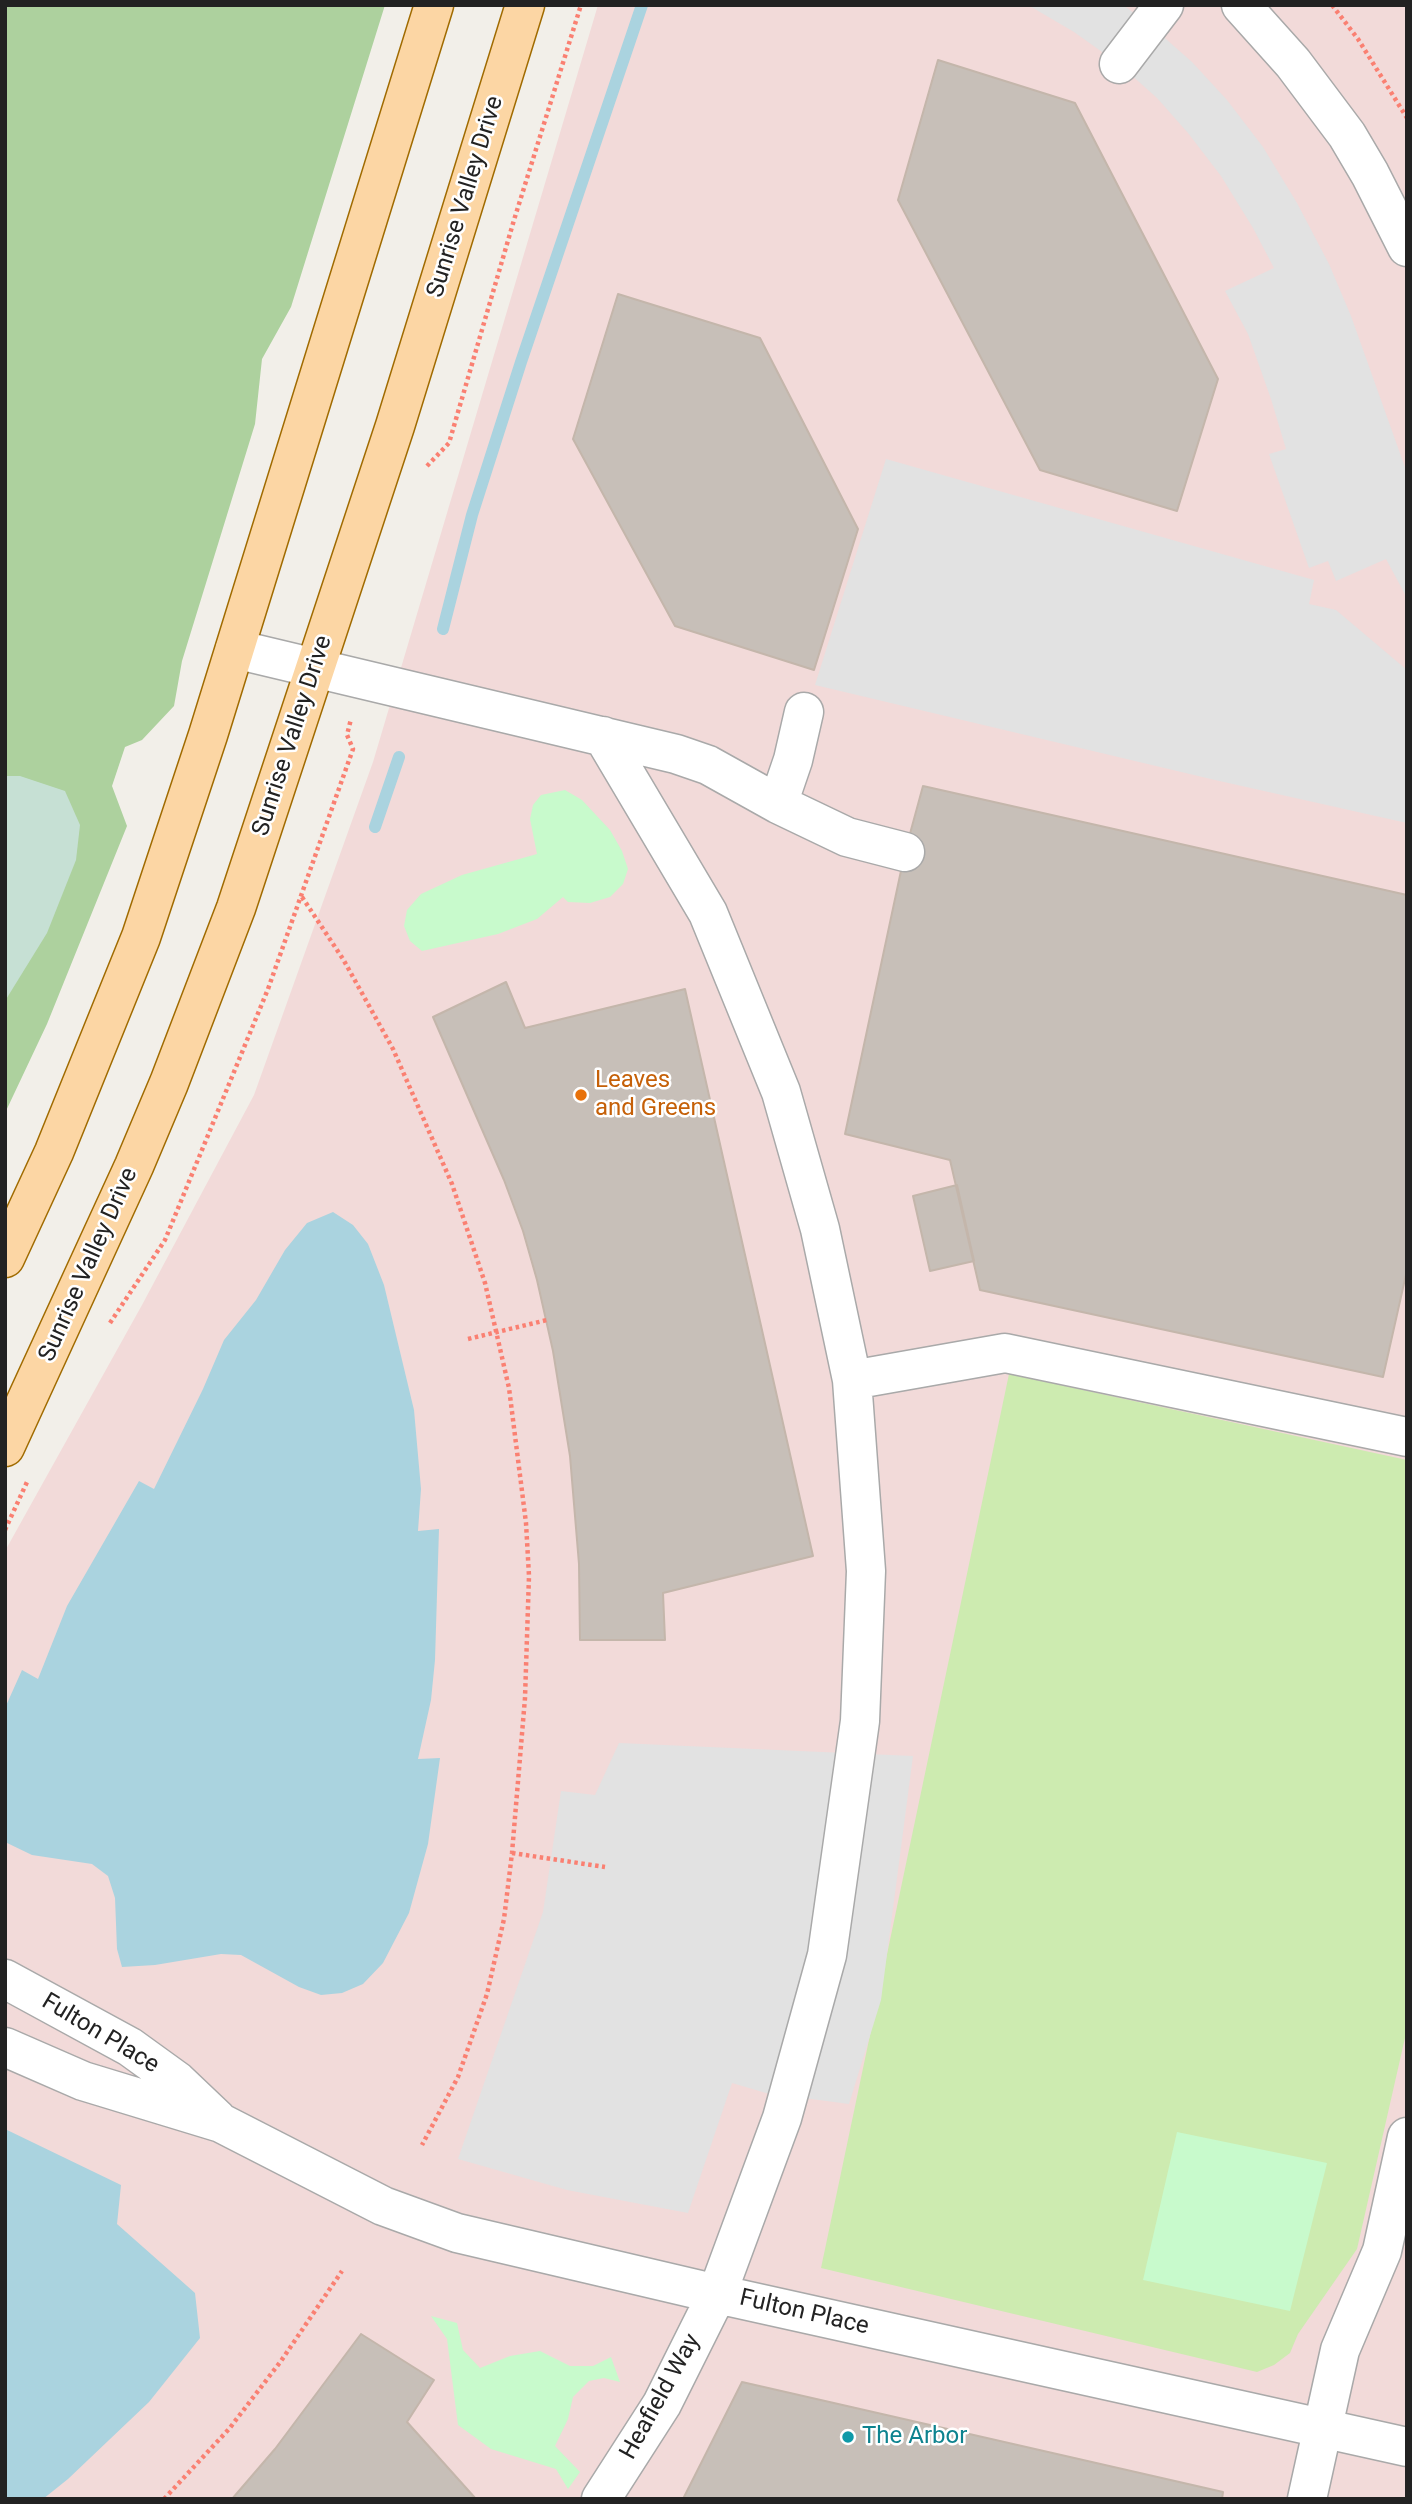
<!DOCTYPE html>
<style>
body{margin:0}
#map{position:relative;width:1412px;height:2504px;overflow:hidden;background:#f2efe9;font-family:Roboto,sans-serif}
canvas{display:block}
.frame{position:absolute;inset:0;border:7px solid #222;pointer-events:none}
</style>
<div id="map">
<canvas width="1412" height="2504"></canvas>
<div class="frame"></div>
</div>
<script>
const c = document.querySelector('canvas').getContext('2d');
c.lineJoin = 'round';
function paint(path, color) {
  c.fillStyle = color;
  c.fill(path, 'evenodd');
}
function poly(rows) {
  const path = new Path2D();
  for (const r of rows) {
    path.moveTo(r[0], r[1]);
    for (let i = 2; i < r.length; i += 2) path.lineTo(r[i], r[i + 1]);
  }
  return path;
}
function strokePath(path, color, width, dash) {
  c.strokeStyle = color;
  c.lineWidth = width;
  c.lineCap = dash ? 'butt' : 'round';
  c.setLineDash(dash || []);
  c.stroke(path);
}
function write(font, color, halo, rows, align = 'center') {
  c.font = font + ' Roboto,sans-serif';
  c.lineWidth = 5;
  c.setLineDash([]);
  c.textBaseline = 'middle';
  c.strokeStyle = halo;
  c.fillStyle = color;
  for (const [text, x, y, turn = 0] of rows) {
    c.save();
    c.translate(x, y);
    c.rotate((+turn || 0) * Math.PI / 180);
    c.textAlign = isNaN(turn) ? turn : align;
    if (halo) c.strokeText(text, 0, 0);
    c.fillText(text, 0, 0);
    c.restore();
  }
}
paint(poly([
 [598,5,1407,5,1407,2499,5,2499,5,1551,142,1305,254,1095,373,762]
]), '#f2dad9');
paint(poly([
 [1009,1374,1407,1460,1407,2029,1357,2249,1298,2334,1290,2353,1274,2365,1257,2372,821,2268]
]), '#cdebb0');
paint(poly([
 [5,5,385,5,291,307,262,359,255,424,182,661,174,706,142,740,125,747,112,786,127,826,47,1024,5,1113]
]), '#add19e');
paint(poly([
 [5,776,20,776,65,791,80,825,76,860,47,933,5,1001]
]), '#c6e0d4');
paint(poly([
 [565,790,582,800,610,830,622,851,628,869,623,884,610,897,590,903,568,902,563,897,537,919,498,934,422,951,410,941,404,926,407,910,421,894,462,875,537,854,530,819,533,805,541,795],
 [1177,2132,1327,2163,1290,2311,1143,2280],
 [431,2316,457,2323,463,2350,480,2368,510,2356,540,2351,570,2366,593,2366,611,2357,620,2382,604,2378,589,2381,573,2397,568,2419,555,2446,580,2472,568,2489,556,2469,491,2449,458,2425,447,2339]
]), '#c8facc');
paint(poly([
 [1028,5,1123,5,1150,25,1192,62,1227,100,1263,147,1297,203,1329,264,1351,316,1407,473,1407,598,1386,559,1336,581,1328,561,1309,568,1269,454,1286,449,1271,399,1248,334,1225,291,1274,268,1253,228,1221,176,1188,133,1157,98,1119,64,1074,32],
 [886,459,1314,580,1309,604,1336,610,1407,670,1407,823,1215,780,815,685],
 [619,1743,913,1756,881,2000,849,2104,766,2093,732,2083,688,2213,567,2190,458,2159,543,1912,561,1791,595,1795]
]), '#e2e2e2');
paint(poly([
 [333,1212,353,1225,368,1244,384,1285,414,1410,421,1489,418,1531,439,1529,435,1660,431,1700,418,1759,440,1758,428,1844,409,1913,383,1963,363,1984,342,1993,321,1995,299,1987,241,1955,221,1954,155,1965,122,1967,117,1949,115,1898,108,1876,92,1864,32,1855,5,1842,5,1708,22,1670,38,1679,67,1606,139,1481,154,1489,203,1389,224,1340,256,1300,285,1250,307,1223],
 [5,2129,121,2185,117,2224,195,2293,200,2338,149,2402,68,2479,43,2499,5,2499]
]), '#aad3df');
strokePath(poly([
 [443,629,472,515,521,362,642,5],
 [375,827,399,757]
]), '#aad3df', 12);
const building = poly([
 [938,60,1075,103,1218,379,1177,511,1040,470,898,200,938,60],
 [618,294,760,338,858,529,814,670,675,626,573,439,618,294],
 [923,786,1407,895,1407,1270,1383,1377,980,1290,950,1160,845,1134,905,852,923,786],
 [506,982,525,1028,685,989,813,1556,663,1593,665,1640,580,1640,579,1564,570,1456,553,1351,537,1280,523,1231,504,1180,433,1017,506,982],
 [957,1185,974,1261,930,1271,913,1196,957,1185],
 [361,2334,434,2380,407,2422,476,2499,232,2499,275,2449,361,2334],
 [742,2382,1223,2492,1222,2499,683,2499,742,2382]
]);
paint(building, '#c7bfb8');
strokePath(building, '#c4b6ab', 2);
const minor = poly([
 [1241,5,1293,63,1347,135,1370,174,1407,247],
 [1119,64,1164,5],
 [235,649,676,754,708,765,778,804,847,837,905,852],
 [603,736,708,913,781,1092,820,1229,852,1380,1005,1353,1407,1437],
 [778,804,793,760,804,712],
 [5,1979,130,2047,177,2081,217,2119],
 [5,2047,83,2081,221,2123,383,2206,457,2233,717,2294,1407,2447],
 [601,2499,662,2404,717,2294,782,2118,827,1955,860,1721,866,1571,852,1380],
 [1307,2499,1340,2350,1382,2251,1407,2137]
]);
const major = poly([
 [5,1258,54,1152,141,937,208,735,434,5],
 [5,1447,134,1166,169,1083,236,908,395,426,525,5]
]);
strokePath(minor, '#a9a9a9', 41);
strokePath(major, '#a06b00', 41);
strokePath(poly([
 [1332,5,1358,39,1407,118],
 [427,466,449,443,514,220,581,5],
 [302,897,343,959,393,1049,452,1184,485,1283,509,1388,526,1523,529,1576,525,1698,512,1853,504,1919,487,1994,472,2037,458,2077,422,2145],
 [110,1323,165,1240,268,989,353,749,347,735,351,719],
 [468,1339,547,1320],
 [5,1530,27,1482],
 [512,1853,605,1867],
 [164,2499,229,2429,281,2361,342,2271]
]), '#fa8072', 4.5, [3.5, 3.5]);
strokePath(minor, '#fff', 38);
strokePath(major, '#fcd6a4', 38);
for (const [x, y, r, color] of [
 [581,1095,7,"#e8710a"],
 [848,2437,7,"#0f9aa8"]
]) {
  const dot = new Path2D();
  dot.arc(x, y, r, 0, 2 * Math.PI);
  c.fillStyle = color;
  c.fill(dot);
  strokePath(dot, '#fff', 2.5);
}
write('24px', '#222', '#fff', [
 ["Sunrise Valley Drive",466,197,-73],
 ["Sunrise Valley Drive",293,736,-72],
 ["Sunrise Valley Drive",89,1265,-66],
 ["Fulton Place",100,2034,31],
 ["Fulton Place",804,2313,13],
 ["Heafield Way",661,2397,-61]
]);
write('24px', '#c56008', '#fff', [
 ["Leaves",595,1081],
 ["and Greens",595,1109]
], 'left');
write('24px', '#0d838f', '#fff', [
 ["The Arbor",862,2437]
], 'left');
</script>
